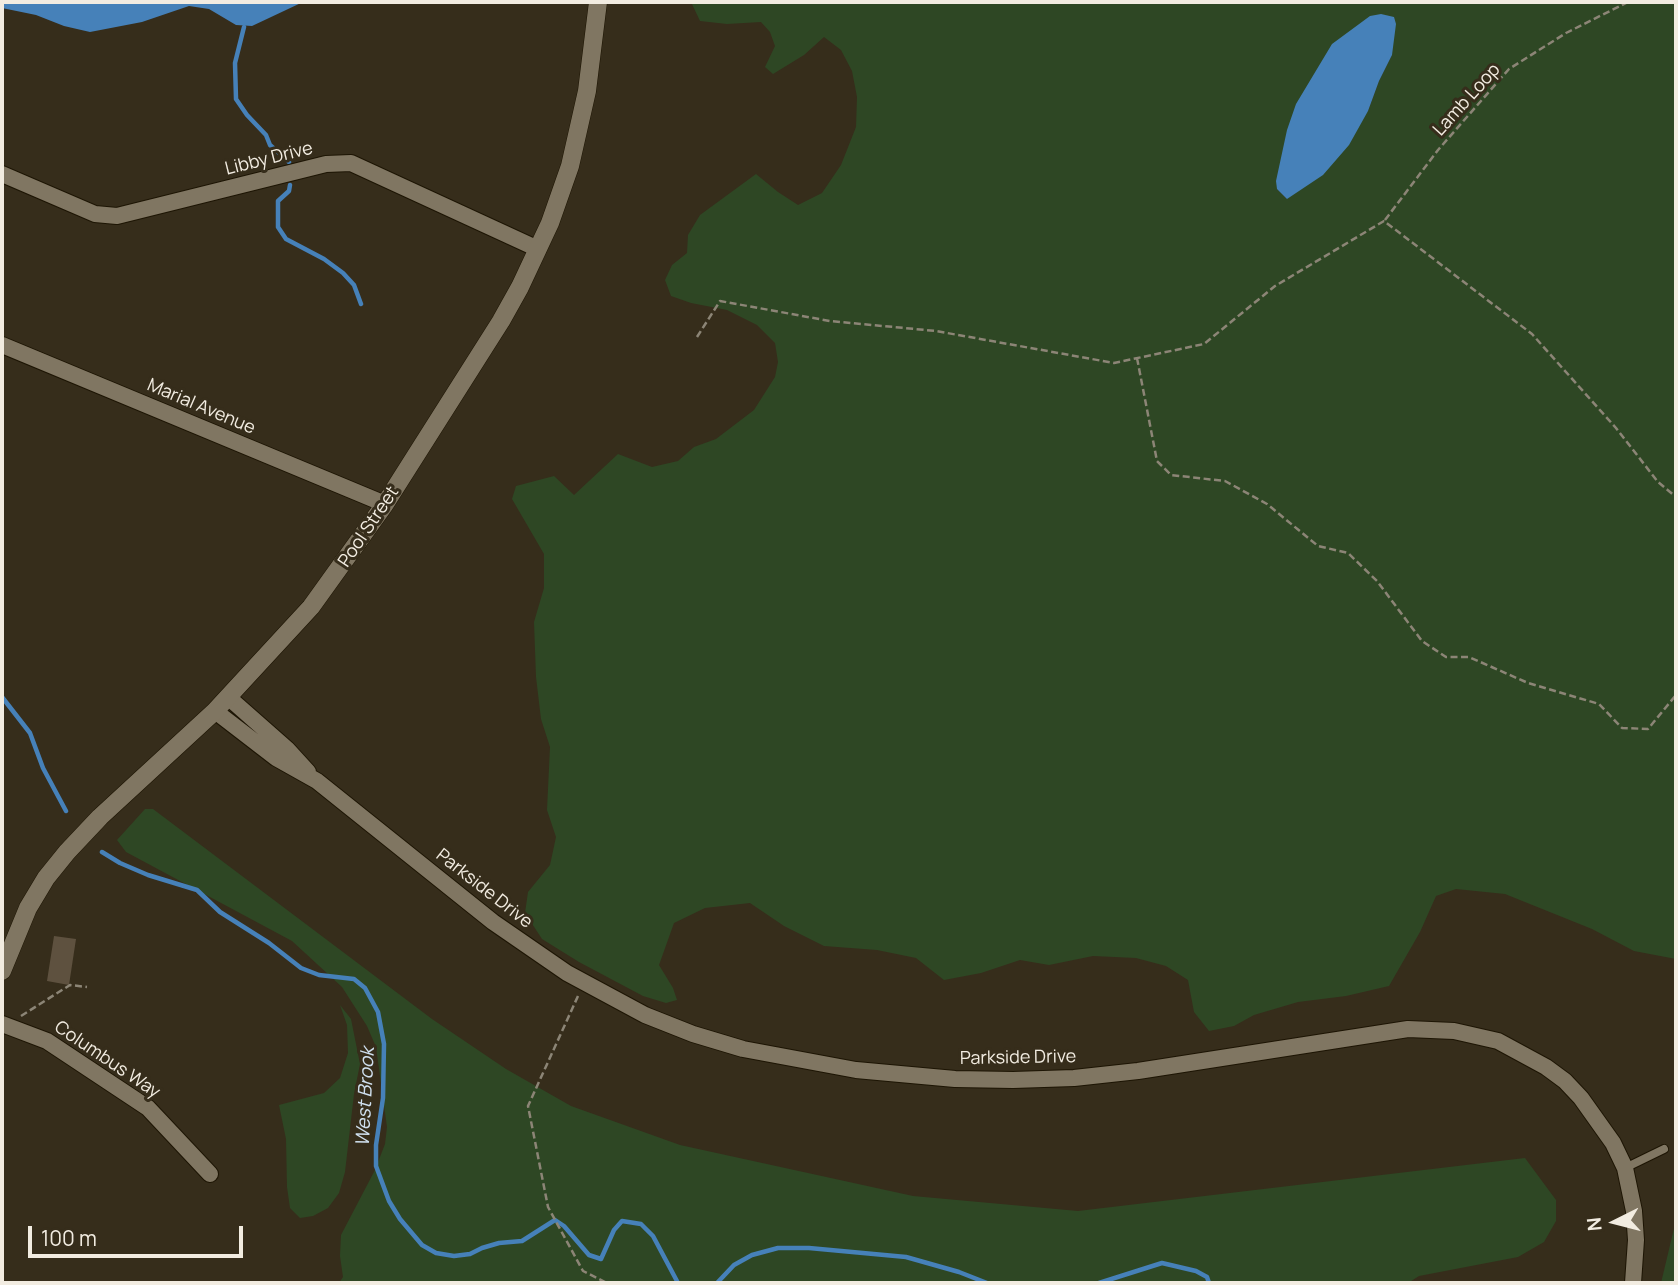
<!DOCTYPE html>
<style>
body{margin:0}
#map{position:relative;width:1678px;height:1285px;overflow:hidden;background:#362d1b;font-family:Manrope,sans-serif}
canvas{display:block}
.frame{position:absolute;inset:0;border:4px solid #f2ece1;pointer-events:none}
.north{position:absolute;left:1580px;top:1187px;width:70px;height:70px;-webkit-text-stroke:5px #362d1b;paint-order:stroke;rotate:264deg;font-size:19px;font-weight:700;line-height:28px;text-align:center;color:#f2ece1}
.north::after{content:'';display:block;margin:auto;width:24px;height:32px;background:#f2ece1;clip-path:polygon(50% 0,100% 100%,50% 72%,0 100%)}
.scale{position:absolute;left:28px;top:1226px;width:215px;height:32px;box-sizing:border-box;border:4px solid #f2ece1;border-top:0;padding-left:9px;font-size:21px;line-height:24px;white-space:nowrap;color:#f2ece1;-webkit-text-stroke:5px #362d1b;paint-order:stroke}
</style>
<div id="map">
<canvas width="1678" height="1285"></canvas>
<div class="frame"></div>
<div class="north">N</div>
<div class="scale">100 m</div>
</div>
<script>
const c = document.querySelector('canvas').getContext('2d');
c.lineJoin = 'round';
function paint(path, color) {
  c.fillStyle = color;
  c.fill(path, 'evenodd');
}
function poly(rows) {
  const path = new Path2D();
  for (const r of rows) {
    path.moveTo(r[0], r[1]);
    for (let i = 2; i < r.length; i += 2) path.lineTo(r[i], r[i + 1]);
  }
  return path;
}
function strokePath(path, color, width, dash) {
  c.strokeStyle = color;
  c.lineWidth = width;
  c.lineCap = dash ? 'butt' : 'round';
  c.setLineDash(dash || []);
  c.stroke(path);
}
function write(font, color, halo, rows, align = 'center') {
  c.font = font + ' Manrope,sans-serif';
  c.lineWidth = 6;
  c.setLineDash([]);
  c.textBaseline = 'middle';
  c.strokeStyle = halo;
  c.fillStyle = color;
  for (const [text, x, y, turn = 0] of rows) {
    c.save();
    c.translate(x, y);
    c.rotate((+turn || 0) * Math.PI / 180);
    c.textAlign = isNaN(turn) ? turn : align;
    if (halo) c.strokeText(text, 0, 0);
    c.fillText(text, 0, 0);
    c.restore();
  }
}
paint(poly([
 [691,2,1676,2,1676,959,1634,951,1592,929,1505,894,1456,889,1436,896,1420,932,1389,986,1346,996,1298,1002,1254,1015,1234,1026,1209,1031,1194,1012,1188,980,1166,966,1136,958,1093,956,1049,965,1020,960,981,973,944,980,916,958,877,950,824,946,784,926,750,903,705,908,674,923,659,965,673,988,677,1000,666,1003,643,996,579,962,542,939,525,913,528,892,550,865,556,837,547,810,550,747,541,719,536,677,534,622,544,588,544,554,512,499,516,486,554,476,574,495,618,454,652,467,678,461,694,447,716,439,754,410,775,377,778,362,775,343,757,325,727,310,691,303,671,296,665,280,672,265,687,253,688,235,700,215,756,174,778,192,798,205,822,193,841,165,856,127,857,97,852,71,841,50,824,37,804,55,773,74,765,67,775,46,770,32,761,22,727,24,700,21],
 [1392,55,1379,81,1368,111,1287,199,1277,189],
 [145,809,153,809,432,1019,506,1069,571,1106,680,1145,913,1196,1078,1211,1525,1158,1556,1200,1556,1221,1544,1242,1518,1257,1419,1276,1408,1283,339,1283,343,1277,340,1256,341,1235,375,1170,385,1144,387,1127,376,1047,367,1026,342,987,292,941,126,852,117,840],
 [340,1005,351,1019,360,1064,354,1094,345,1172,339,1193,328,1208,313,1216,300,1218,290,1208,287,1187,286,1139,279,1105,324,1093,340,1078,348,1053,347,1025],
 [1676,1219,1676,1283,1661,1283,1676,1220]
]), '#2e4724');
paint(poly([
 [2,2,303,2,252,26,236,25,209,9,189,6,142,22,90,32,64,26,36,15,2,8],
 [1381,14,1394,17,1396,24,1392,55,1379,81,1368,111,1349,145,1323,175,1287,199,1277,189,1276,181,1287,130,1296,104,1332,44,1370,16]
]), '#4681b9');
strokePath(poly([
 [244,27,235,63,236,99,247,115,266,135,270,145,289,162],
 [290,185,289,191,278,201,278,227,286,239,324,259,343,273,354,285,361,304],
 [2,697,30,733,43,768,66,811],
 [102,852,120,863,148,875,197,890,220,912,269,943,301,968,319,975,354,979,365,988,378,1012,384,1044,383,1098,376,1145,376,1166,389,1201,400,1219,422,1245,436,1253,454,1256,470,1254,482,1248,499,1243,522,1241,555,1220,564,1226,589,1255,601,1259,614,1230,622,1221,641,1224,653,1236,678,1283],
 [717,1283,734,1265,752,1255,778,1248,809,1248,906,1257,959,1272,987,1283],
 [1099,1283,1162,1263,1196,1271,1207,1277,1209,1283]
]), '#4681b9', 4.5);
paint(poly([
 [54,936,76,939,69,985,47,981]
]), '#5e513f');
const lane = poly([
 [1625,1168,1664,1149]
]);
const street = poly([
 [2,174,95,214,117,216,326,164,351,163,538,249],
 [2,345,385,504],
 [228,697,287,749,308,772],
 [215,711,276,758,317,781,493,922,567,973,645,1015,693,1034,743,1049,856,1070,955,1079,1013,1080,1074,1078,1138,1071,1408,1029,1454,1031,1498,1041,1546,1067,1565,1081,1581,1098,1613,1143,1625,1168,1634,1211,1636,1240,1633,1283],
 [2,1024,47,1041,148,1108,210,1174]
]);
const secondary = poly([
 [2,971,28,908,46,878,67,852,100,817,215,711,311,607,385,504,501,321,520,287,550,223,570,166,587,91,598,2]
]);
strokePath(lane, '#1d1504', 10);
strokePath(street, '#1d1504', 18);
strokePath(secondary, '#1d1504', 19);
strokePath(poly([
 [1385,220,1438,150,1509,69,1566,33,1628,2],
 [697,337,720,301,830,321,936,331,1114,363,1204,344,1275,286,1384,221,1532,334,1616,428,1658,482,1676,497],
 [1137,358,1157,461,1171,475,1225,481,1267,504,1318,546,1348,553,1377,581,1422,641,1446,657,1469,657,1528,683,1599,704,1622,728,1648,729,1676,695],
 [578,996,528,1106,548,1207,583,1271,607,1283],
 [21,1016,70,985,87,987]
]), '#8c8576', 2.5, [7, 3.5]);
strokePath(lane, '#807662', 8);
strokePath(street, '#807662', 16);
strokePath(secondary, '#807662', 18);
write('18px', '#f2ece1', '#362d1b', [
 ["Lamb Loop",1467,100,-48],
 ["Libby Drive",269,159,-14],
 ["Marial Avenue",201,407,23],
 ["Pool Street",369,527,-56],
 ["Parkside Drive",484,889,38],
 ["Parkside Drive",1018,1058,-1],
 ["Columbus Way",107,1060,34]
]);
write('italic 19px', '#d0e0ef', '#362d1b', [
 ["West Brook",366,1097,-87]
]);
</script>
